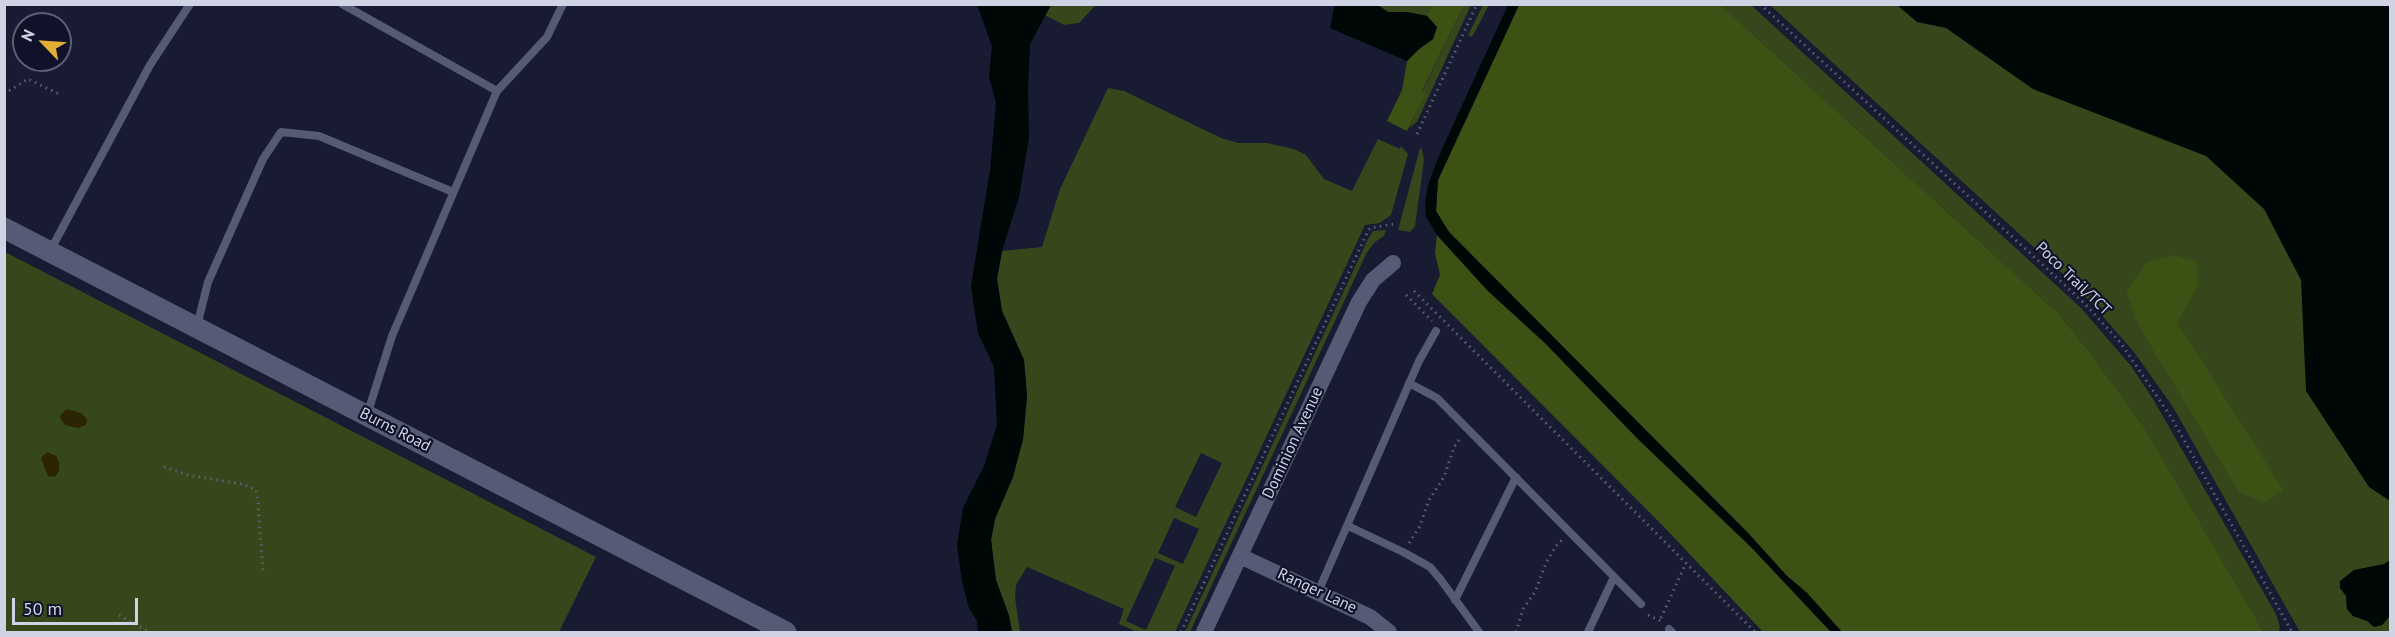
<!DOCTYPE html>
<style>
body{margin:0}
#map{position:relative;width:2395px;height:637px;overflow:hidden;background:#181b32;font-family:"PT Sans",sans-serif}
canvas{display:block}
.frame{position:absolute;inset:0;border:6px solid #d0d3e3;pointer-events:none}
.north{position:absolute;left:12px;top:12px;width:60px;height:60px;box-sizing:border-box;background:#0f1228;border:2px solid #5c5f73;border-radius:50%;rotate:295deg;font-size:16px;font-weight:700;line-height:24px;text-align:center;color:#d0d3e3}
.north::after{content:'';display:block;margin:auto;width:21px;height:27px;background:#e3ae34;clip-path:polygon(50% 0,100% 100%,50% 72%,0 100%)}
.scale{position:absolute;left:12px;top:598px;width:126px;height:27px;box-sizing:border-box;border:3px solid #d0d3e3;border-top:0;padding-left:8px;font-size:18px;line-height:21px;white-space:nowrap;color:#d0d3e3;-webkit-text-stroke:4px #0f1228;paint-order:stroke}
</style>
<div id="map">
<canvas width="2395" height="637"></canvas>
<div class="frame"></div>
<div class="north">N</div>
<div class="scale">50 m</div>
</div>
<script>
const c = document.querySelector('canvas').getContext('2d');
c.lineJoin = 'round';
function paint(path, color) {
  c.fillStyle = color;
  c.fill(path, 'evenodd');
}
function poly(rows) {
  const path = new Path2D();
  for (const r of rows) {
    path.moveTo(r[0], r[1]);
    for (let i = 2; i < r.length; i += 2) path.lineTo(r[i], r[i + 1]);
  }
  return path;
}
function strokePath(path, color, width, dash) {
  c.strokeStyle = color;
  c.lineWidth = width;
  c.lineCap = dash ? 'butt' : 'round';
  c.setLineDash(dash || []);
  c.stroke(path);
}
function write(font, color, halo, rows, align = 'center') {
  c.font = font + ' "PT Sans",sans-serif';
  c.lineWidth = 4.5;
  c.setLineDash([]);
  c.textBaseline = 'middle';
  c.strokeStyle = halo;
  c.fillStyle = color;
  for (const [text, x, y, turn = 0] of rows) {
    c.save();
    c.translate(x, y);
    c.rotate((+turn || 0) * Math.PI / 180);
    c.textAlign = isNaN(turn) ? turn : align;
    if (halo) c.strokeText(text, 0, 0);
    c.fillText(text, 0, 0);
    c.restore();
  }
}
paint(poly([
 [1051,5,1096,5,1079,23,1064,25,1045,15],
 [1378,5,1432,5,1427,16,1407,12,1388,12],
 [1464,5,1471,5,1417,122,1409,128,1425,94,1422,92],
 [1483,5,1489,5,1472,37,1468,35],
 [1721,5,1751,5,2081,308,2131,366,2153,399,2276,614,2280,627,2279,632,2264,632,2145,428,2091,354,2059,314],
 [1770,5,2153,5,2390,347,2390,571,2354,570,2345,580,2347,609,2353,616,2382,625,2390,616,2390,632,2300,632,2173,407,2134,352,2077,287],
 [2145,263,2199,285,2178,323,2282,490,2126,291],
 [1108,88,1124,91,1221,138,1238,143,1267,143,1294,149,1306,155,1324,179,1352,191,1378,139,1400,149,1401,146,1408,154,1391,215,1380,223,1365,225,1175,632,1137,632,1119,624,1124,609,1027,567,1016,585,1015,597,1020,632,1012,632,1009,616,996,580,991,540,995,519,1013,476,1023,439,1027,396,1024,360,1002,311,997,279,1002,251,1042,247,1060,189],
 [1201,453,1222,463,1196,517,1175,507],
 [1174,518,1199,529,1183,564,1158,553],
 [1155,558,1175,566,1146,630,1126,621],
 [1420,148,1422,149,1424,160,1415,226,1410,232,1398,230],
 [1386,230,1384,236,1375,242,1367,252,1190,632,1185,632,1368,239,1373,231],
 [5,252,596,557,559,632,5,632]
]), '#36471b');
paint(poly([
 [1432,5,1464,5,1422,91,1426,93,1407,131,1387,121,1402,90,1407,61,1419,49,1433,39,1437,27,1427,16],
 [1519,5,1721,5,2059,314,2091,354,2145,428,2264,632,1842,632,1807,593,1786,575,1749,534,1449,232,1436,211,1438,180],
 [1437,235,1487,290,1545,343,1639,440,1751,547,1831,632,1763,632,1666,529,1432,294,1440,275,1435,253],
 [2174,255,2197,262,2199,285,2178,323,2283,490,2264,503,2239,492,2140,328,2126,291,2145,263]
]), '#3c5215');
paint(poly([
 [67,409,81,413,87,419,86,425,78,428,65,425,60,418,61,414],
 [47,452,56,456,59,462,59,471,55,477,48,476,41,458]
]), '#2c2403');
paint(poly([
 [1335,4,1378,5,1388,12,1407,12,1427,16,1437,27,1433,39,1419,49,1407,61,1330,28],
 [977,5,1051,5,1030,44,1028,88,1029,138,1019,197,1002,251,997,279,1002,311,1024,360,1027,396,1023,439,1013,477,995,519,991,540,996,580,1009,616,1012,632,978,632,977,621,969,608,962,582,957,545,963,508,984,466,997,425,994,367,978,333,971,286,990,170,996,103,989,76,992,46],
 [1508,5,1519,5,1438,180,1436,211,1449,232,1749,534,1786,575,1807,593,1842,632,1831,632,1751,547,1639,440,1545,343,1487,290,1437,235,1426,217,1425,205,1428,185,1438,158],
 [1897,5,2390,5,2390,501,2369,487,2306,391,2301,280,2264,209,2206,156,2033,89,1946,28,1917,22],
 [2390,560,2390,616,2382,625,2374,627,2367,621,2353,616,2347,609,2346,596,2340,588,2340,581,2354,570,2384,564]
]), '#000707');
strokePath(poly([
 [1760,4,2084,303,2120,342,2171,417,2292,632],
 [4,94,28,79,61,95],
 [1417,134,1477,4],
 [1414,291,1755,632],
 [1406,295,1432,321],
 [164,467,188,475,242,484,256,490,258,503,263,573],
 [1409,543,1419,528,1429,500,1444,477,1454,447,1461,437],
 [119,615,149,632],
 [1648,615,1661,621],
 [1661,618,1686,563],
 [1181,632,1368,231,1370,228,1394,224],
 [1516,632,1523,609,1535,592,1546,563,1556,546,1563,539]
]), '#5e6175', 3, [1.5, 4.5]);
strokePath(poly([
 [342,4,497,91,392,336,367,415],
 [497,91,547,37,563,4],
 [50,251,150,65,190,4],
 [197,326,208,282,263,159,281,132,319,136,453,192],
 [1409,383,1437,398,1641,604],
 [1348,526,1403,552,1430,567,1441,580,1479,632],
 [1318,592,1419,361,1436,331],
 [1455,600,1516,477],
 [1669,629,1672,632],
 [1588,632,1614,577]
]), '#555a75', 8);
strokePath(poly([
 [1240,556,1370,617,1389,632],
 [1204,632,1359,302,1373,280,1393,263]
]), '#555a75', 16);
strokePath(poly([
 [4,228,786,632]
]), '#555a75', 21);
write('16px', '#d0d3e3', '#0f1228', [
 ["Poco Trail/TCT",2073,279,44],
 ["Burns Road",395,430,27],
 ["Dominion Avenue",1293,443,-65],
 ["Ranger Lane",1317,591,25]
]);
</script>
